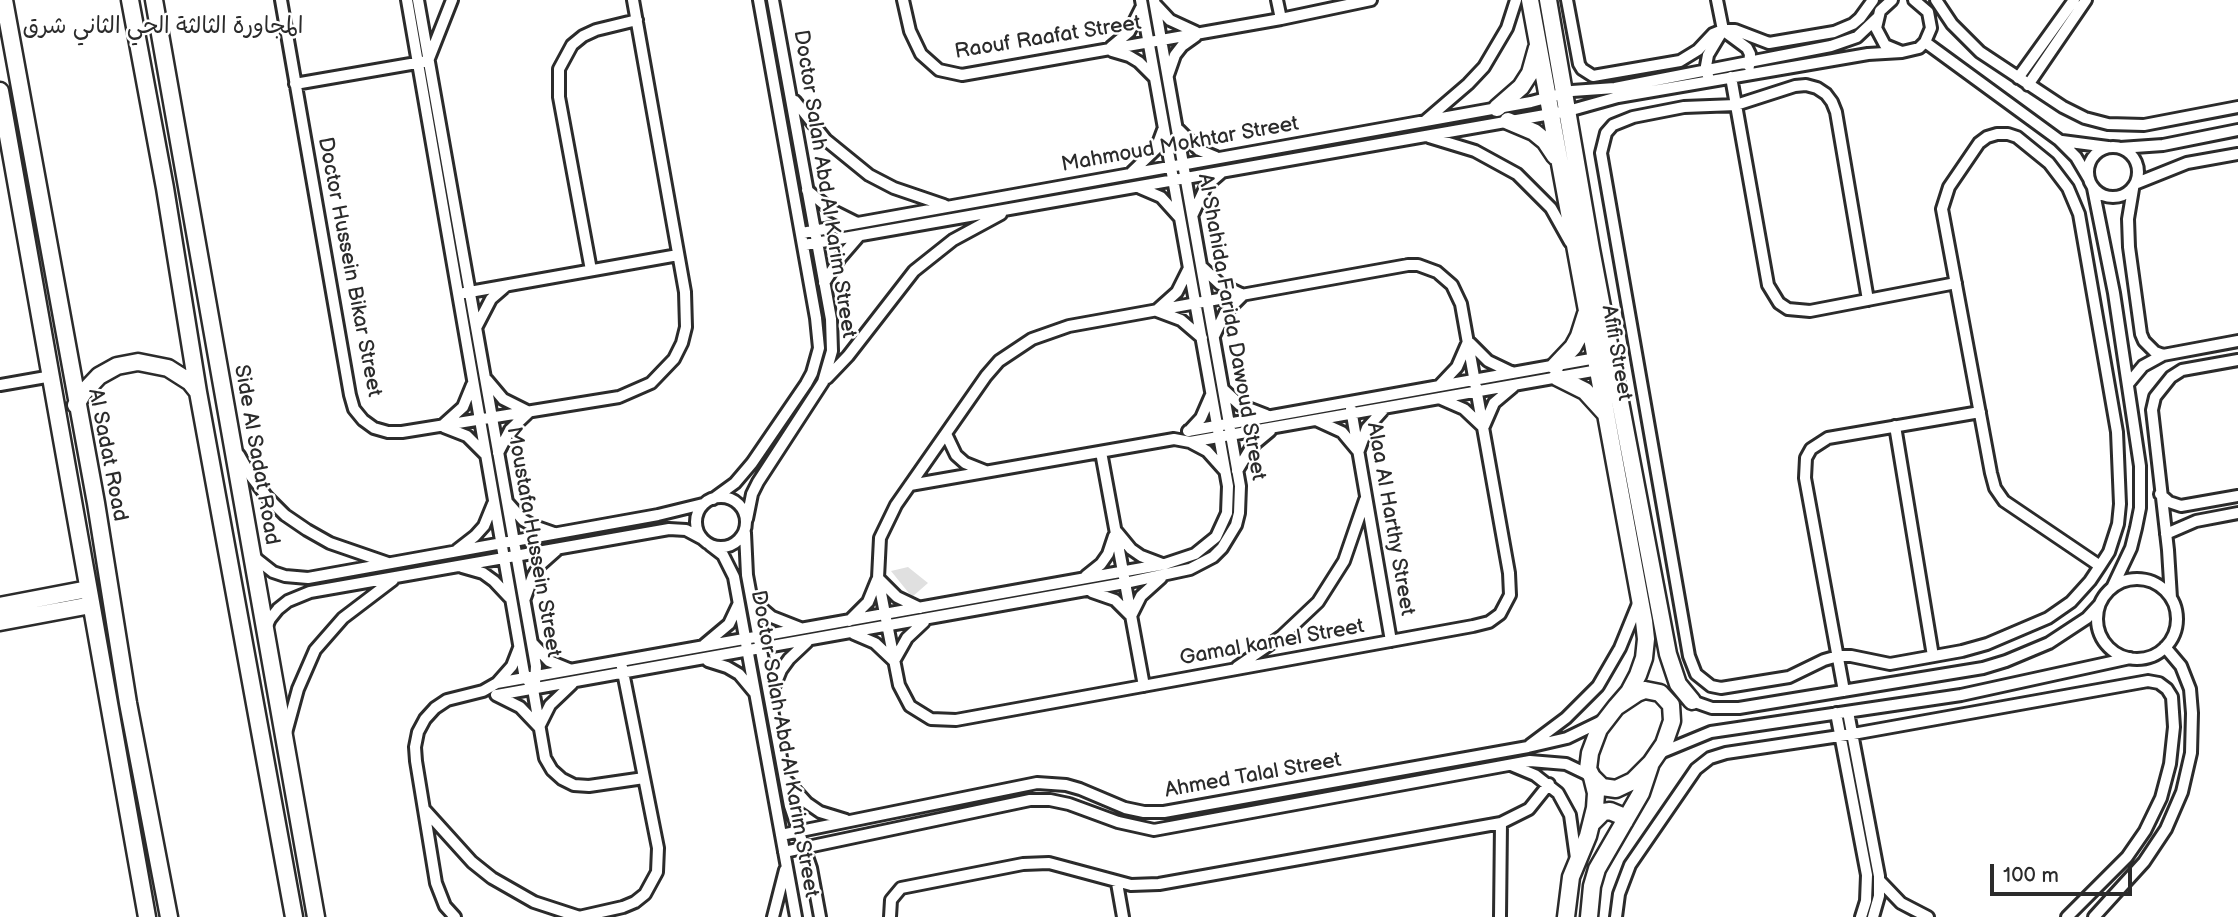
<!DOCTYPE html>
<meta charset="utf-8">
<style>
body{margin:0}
#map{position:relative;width:2238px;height:917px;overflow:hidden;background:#fff;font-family:"Balsamiq Sans",sans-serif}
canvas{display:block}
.scale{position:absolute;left:1990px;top:864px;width:142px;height:32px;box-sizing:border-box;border:4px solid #2b2b2b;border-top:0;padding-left:9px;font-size:21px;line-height:24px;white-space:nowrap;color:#2b2b2b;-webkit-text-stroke:5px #fff;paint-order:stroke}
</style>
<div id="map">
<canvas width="2238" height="917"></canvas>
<div class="scale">100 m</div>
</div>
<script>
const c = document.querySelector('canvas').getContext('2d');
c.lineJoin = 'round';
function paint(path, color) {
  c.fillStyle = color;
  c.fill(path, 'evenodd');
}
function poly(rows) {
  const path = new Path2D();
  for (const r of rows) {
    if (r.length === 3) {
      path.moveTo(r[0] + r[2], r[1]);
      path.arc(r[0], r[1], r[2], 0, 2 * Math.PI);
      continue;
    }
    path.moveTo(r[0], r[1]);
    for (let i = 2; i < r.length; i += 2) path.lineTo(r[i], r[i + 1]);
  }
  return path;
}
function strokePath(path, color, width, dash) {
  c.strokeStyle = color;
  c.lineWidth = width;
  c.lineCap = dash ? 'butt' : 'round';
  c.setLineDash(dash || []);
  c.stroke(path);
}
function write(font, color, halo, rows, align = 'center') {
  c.font = font + ' "Balsamiq Sans","Playpen Sans Arabic",sans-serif';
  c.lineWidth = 5;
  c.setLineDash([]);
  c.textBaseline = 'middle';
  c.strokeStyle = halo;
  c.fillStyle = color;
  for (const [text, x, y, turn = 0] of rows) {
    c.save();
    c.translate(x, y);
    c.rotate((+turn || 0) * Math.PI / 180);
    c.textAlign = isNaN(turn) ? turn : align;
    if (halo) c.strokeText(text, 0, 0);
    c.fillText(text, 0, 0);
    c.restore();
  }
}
paint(poly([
 [908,567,928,583,912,597,891,571]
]), '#e0e0e0');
const street = poly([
 [281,0,350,395,354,409,363,420,374,428,388,432,402,432,619,397,651,383,674,359,682,343,686,327,685,292,633,0],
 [407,0,524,673,533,689,545,758,552,770,562,779,574,785,589,786,644,778],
 [418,0,536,666,535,683],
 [903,0,910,31,921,54,939,70,962,75,1281,19,1371,0],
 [1277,0,1281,19],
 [1567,0,1579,64,1582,69,1593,76,1680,61,1698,50,1713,34,1723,30,1735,30,1769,43,1834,32,1853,24,1860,18,1873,0],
 [1892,0,1880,11,1876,28,1885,45,1902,52,1919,48,1925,42,1931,28,1928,12,1914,0],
 [1936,0,1952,24,1980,52,2063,107,2085,118,2108,124,2144,125,2238,107],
 [1155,4,1170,20,1196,32],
 [1724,31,1747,48,1750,54,1749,66],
 [1925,42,2059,140,2076,157,2089,179],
 [1111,47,1129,32,1141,8],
 [1112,51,1129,56,1139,62,1154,77],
 [1168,75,1175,55,1182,46,1196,36],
 [1708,76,1706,66,1708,55,1723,30,1717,0],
 [1731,77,1768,285,1779,303,1788,309,1810,311,1956,283],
 [2018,78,2074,0],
 [295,84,428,61,452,0],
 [2028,85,2086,0],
 [795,101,826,140,869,175,894,188,944,205],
 [1425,121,1468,84,1484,67,1507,28,1516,0],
 [1179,130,1199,150,1216,157],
 [1429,137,1475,151,1517,174,1551,208,1570,242],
 [2062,141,2108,147],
 [2113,172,25],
 [2120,148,2163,145,2238,130],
 [1132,172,1156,149,1163,130],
 [2137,183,2187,163,2238,154],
 [1140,188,1161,197,1179,217],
 [2093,188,2114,293,2140,466,2140,508,2136,528,2131,548,2113,586],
 [2133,189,2128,219,2129,247,2141,334,2144,341,2155,352,2163,355,2238,341],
 [807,190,831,210,857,223],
 [1193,214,1206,186,1221,173],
 [802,233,1531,102,1572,91,1615,88,1831,46,1857,37,1877,18],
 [804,245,1568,111,1618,97,1868,54,1902,52],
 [1408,265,1418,265,1437,272,1452,285,1461,304,1509,573,1510,595,1500,614,1489,622,1473,626,956,720,931,719,910,706,899,685,878,578,880,538,896,505,986,376,999,361,1032,339,1069,326,1408,265],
 [1203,268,1220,284,1241,294],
 [591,270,559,97,559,69,572,45,583,36,596,30,637,20],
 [824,283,840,258,859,236],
 [464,293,678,255],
 [1868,300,1836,112,1832,102,1826,94,1817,88,1806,85,1795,86,1736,105,1684,107,1633,117,1613,125,1606,133,1601,153,1689,656,1696,674,1711,686,1721,688,1789,677,1824,660,1838,656,1851,656,1890,664,1962,651,1987,644,2048,618,2071,602,2090,581,2100,566,2109,552,2118,524,2120,504,2117,432,2079,214,2068,188,2049,163,2017,137,2008,134,1997,134,1987,137,1979,143,1949,187,1942,209,1991,473,1995,488,2004,501,2100,566],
 [1158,309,1177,292,1188,270],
 [1157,311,1181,320,1202,338],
 [477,326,491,299,506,286],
 [1214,336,1225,313,1242,296],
 [1470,343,1488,361,1513,373],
 [827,378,848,356,914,271,953,240,1001,214],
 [487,380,503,399,529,412,510,430,498,453],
 [2128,384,2143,366,2163,355],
 [0,385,52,376],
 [1440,385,1457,367,1467,344],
 [1224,390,1240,405,1266,415],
 [1441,399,1464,409,1482,426],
 [1351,409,1391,641],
 [1318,421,1342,432,1357,450],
 [443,425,463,407,472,385],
 [1484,426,1494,403,1513,387],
 [1895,426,1933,656],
 [444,427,467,436,485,454],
 [1188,431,1602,357],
 [1189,431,1201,418,1211,395],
 [946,434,956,455,965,463,985,471],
 [1190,442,1604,369],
 [1359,450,1367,428,1385,408],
 [1101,452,1144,686],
 [239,455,251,476,267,497,285,515,307,530,330,543,388,563],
 [1237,471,1252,446,1270,431],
 [910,485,1174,439,1190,442,1207,451,1224,470],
 [2160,494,2169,502,2181,506,2238,496],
 [721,522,25],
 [713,499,735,483,752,463,806,384,812,373,819,348,816,318,759,0],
 [508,503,523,520,534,526,554,533],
 [747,519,752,494,758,482,823,382,832,351,831,319,773,0],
 [1117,532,1131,549,1141,556,1162,564],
 [745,533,747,575,790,806,811,868,820,917],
 [2166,534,2196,521,2238,513],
 [710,545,723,555,734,577,796,917],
 [457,550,475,536,484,526,493,504],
 [254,557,273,572,285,576,308,578,658,515,703,504],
 [462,567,483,573,494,581,509,597],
 [1086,576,1101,564,1108,554,1114,536],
 [2137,619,40],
 [880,580,897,597,920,608],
 [1092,592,1115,600,1131,616],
 [525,598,533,576,540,565,558,549],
 [2171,598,2168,550,2152,410,2155,397,2171,377,2182,370,2238,360],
 [752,600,772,617,800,628],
 [1131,616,1141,596,1161,578],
 [849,621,868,602,877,580],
 [265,630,270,619,278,609,288,601,310,592,669,529,686,530,701,538],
 [854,634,875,643,894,661,907,638,924,622],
 [533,644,549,661,571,670],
 [704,645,729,624,738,605],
 [708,661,727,667,739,674,754,692],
 [1237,667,1282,636,1318,602,1344,561,1365,500],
 [497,683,1165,564,1195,554,1216,537,1227,513,1228,486,1141,0],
 [1844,691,1805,478,1806,458,1811,449,1828,438,1980,412],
 [496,695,520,707,539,727,550,705,572,684],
 [497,695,1125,583,1190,569,1213,557,1222,548,1236,525,1239,513,1240,486,1154,0],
 [770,697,781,670,789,659,807,642],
 [1692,701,1712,708,1739,708,1983,668,2006,661,2049,643,2087,618,2099,605],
 [1848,712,1879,876,1879,896,1873,917],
 [1836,713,1867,875,1866,901,1861,917],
 [286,733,298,689,315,650,343,618,393,580],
 [1530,745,1566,718,1598,686,1620,648,1640,599],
 [1660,753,1711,732,1961,695,2130,658],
 [1511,765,1535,775,1558,793,1570,815,1576,858],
 [788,782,807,803,820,812,846,820],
 [425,810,472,862,492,878,534,902,580,917],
 [781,835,1037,783,1066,785,1080,789,1125,808,1144,812,1164,812,1528,747,1567,738,1602,721],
 [784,852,1030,800,1050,800,1069,804,1118,822,1154,830,1530,761,1566,764,1591,776],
 [1879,880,1901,903,1928,917],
 [1117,883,1123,917],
 [455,917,445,906,436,883,416,761,415,747,418,732,425,719,435,708,447,700,483,691,497,683,512,666,519,648],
 [579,917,623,907,635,902,645,894,657,872,658,848,622,667],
 [773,917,785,870],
 [890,917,891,900,901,888,1023,864,1049,863,1131,885,1159,884,1501,823,1529,809,1549,784],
 [1500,917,1501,823],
 [1616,917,1619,894,1630,865,1696,769,1710,758,1726,753,1853,734,2148,681,2159,683,2167,689,2172,697,2174,727,2170,764,2161,798,2145,831,2127,857,2067,917],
 [2094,917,2144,862,2166,829,2182,792,2191,753,2192,713,2190,689,2181,666,2165,647]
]);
const secondary = poly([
 [4,0,96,503,128,703,169,917],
 [130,0,165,188,198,392,294,917],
 [154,0,316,917],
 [1530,0,1644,621,1646,639,1644,658,1638,675,1629,692,1616,707],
 [1548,0,1591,249,1668,654,1678,684,1692,701],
 [0,91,147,917],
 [1497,108,1521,87,1530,73,1537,48],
 [1508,121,1534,132,1545,141,1555,156],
 [1555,366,1573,347,1579,336,1586,314],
 [1557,377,1585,391,1605,413],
 [76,405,83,393,99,376,117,366,138,362,168,368,190,382,198,392],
 [0,606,88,589],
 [0,622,91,605],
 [1645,690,1660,693,1671,705,1672,721,1664,744,1651,763,1633,781,1616,789,1602,787,1592,777,1588,769,1590,753,1599,729,1616,707,1637,693,1645,690],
 [1592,823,1603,812,1610,811,1622,816,1625,821],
 [1566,917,1571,877,1588,836,1595,808,1596,793,1592,777],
 [1589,917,1592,886,1597,869,1641,793,1650,766]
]);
strokePath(street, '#2b2b2b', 16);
strokePath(secondary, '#2b2b2b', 21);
strokePath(street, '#fff', 10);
strokePath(secondary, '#fff', 16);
write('21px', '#2b2b2b', '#fff', [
 ["Raouf Raafat Street",1048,38,-9],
 ["Mahmoud Mokhtar Street",1180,145,-10],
 ["Doctor Salah Abd Al Karim Street",824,184,81],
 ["Doctor Hussein Bikar Street",349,267,79],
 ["Al Shahida Farida Dawoud Street",1231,327,80],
 ["Afifi Street",1616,353,80],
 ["Al Sadat Road",107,455,79],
 ["Side Al Sadat Road",256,455,80],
 ["Alaa Al Harthy Street",1390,519,80],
 ["Moustafa Hussein Street",533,542,80],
 ["Gamal kamel Street",1272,643,-10],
 ["Doctor Salah Abd Al Karim Street",784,744,80],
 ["Ahmed Talal Street",1253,776,-10]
]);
write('23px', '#2b2b2b', '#fff', [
 ["المجاورة الثالثة الحي الثاني شرق",163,27]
]);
</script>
